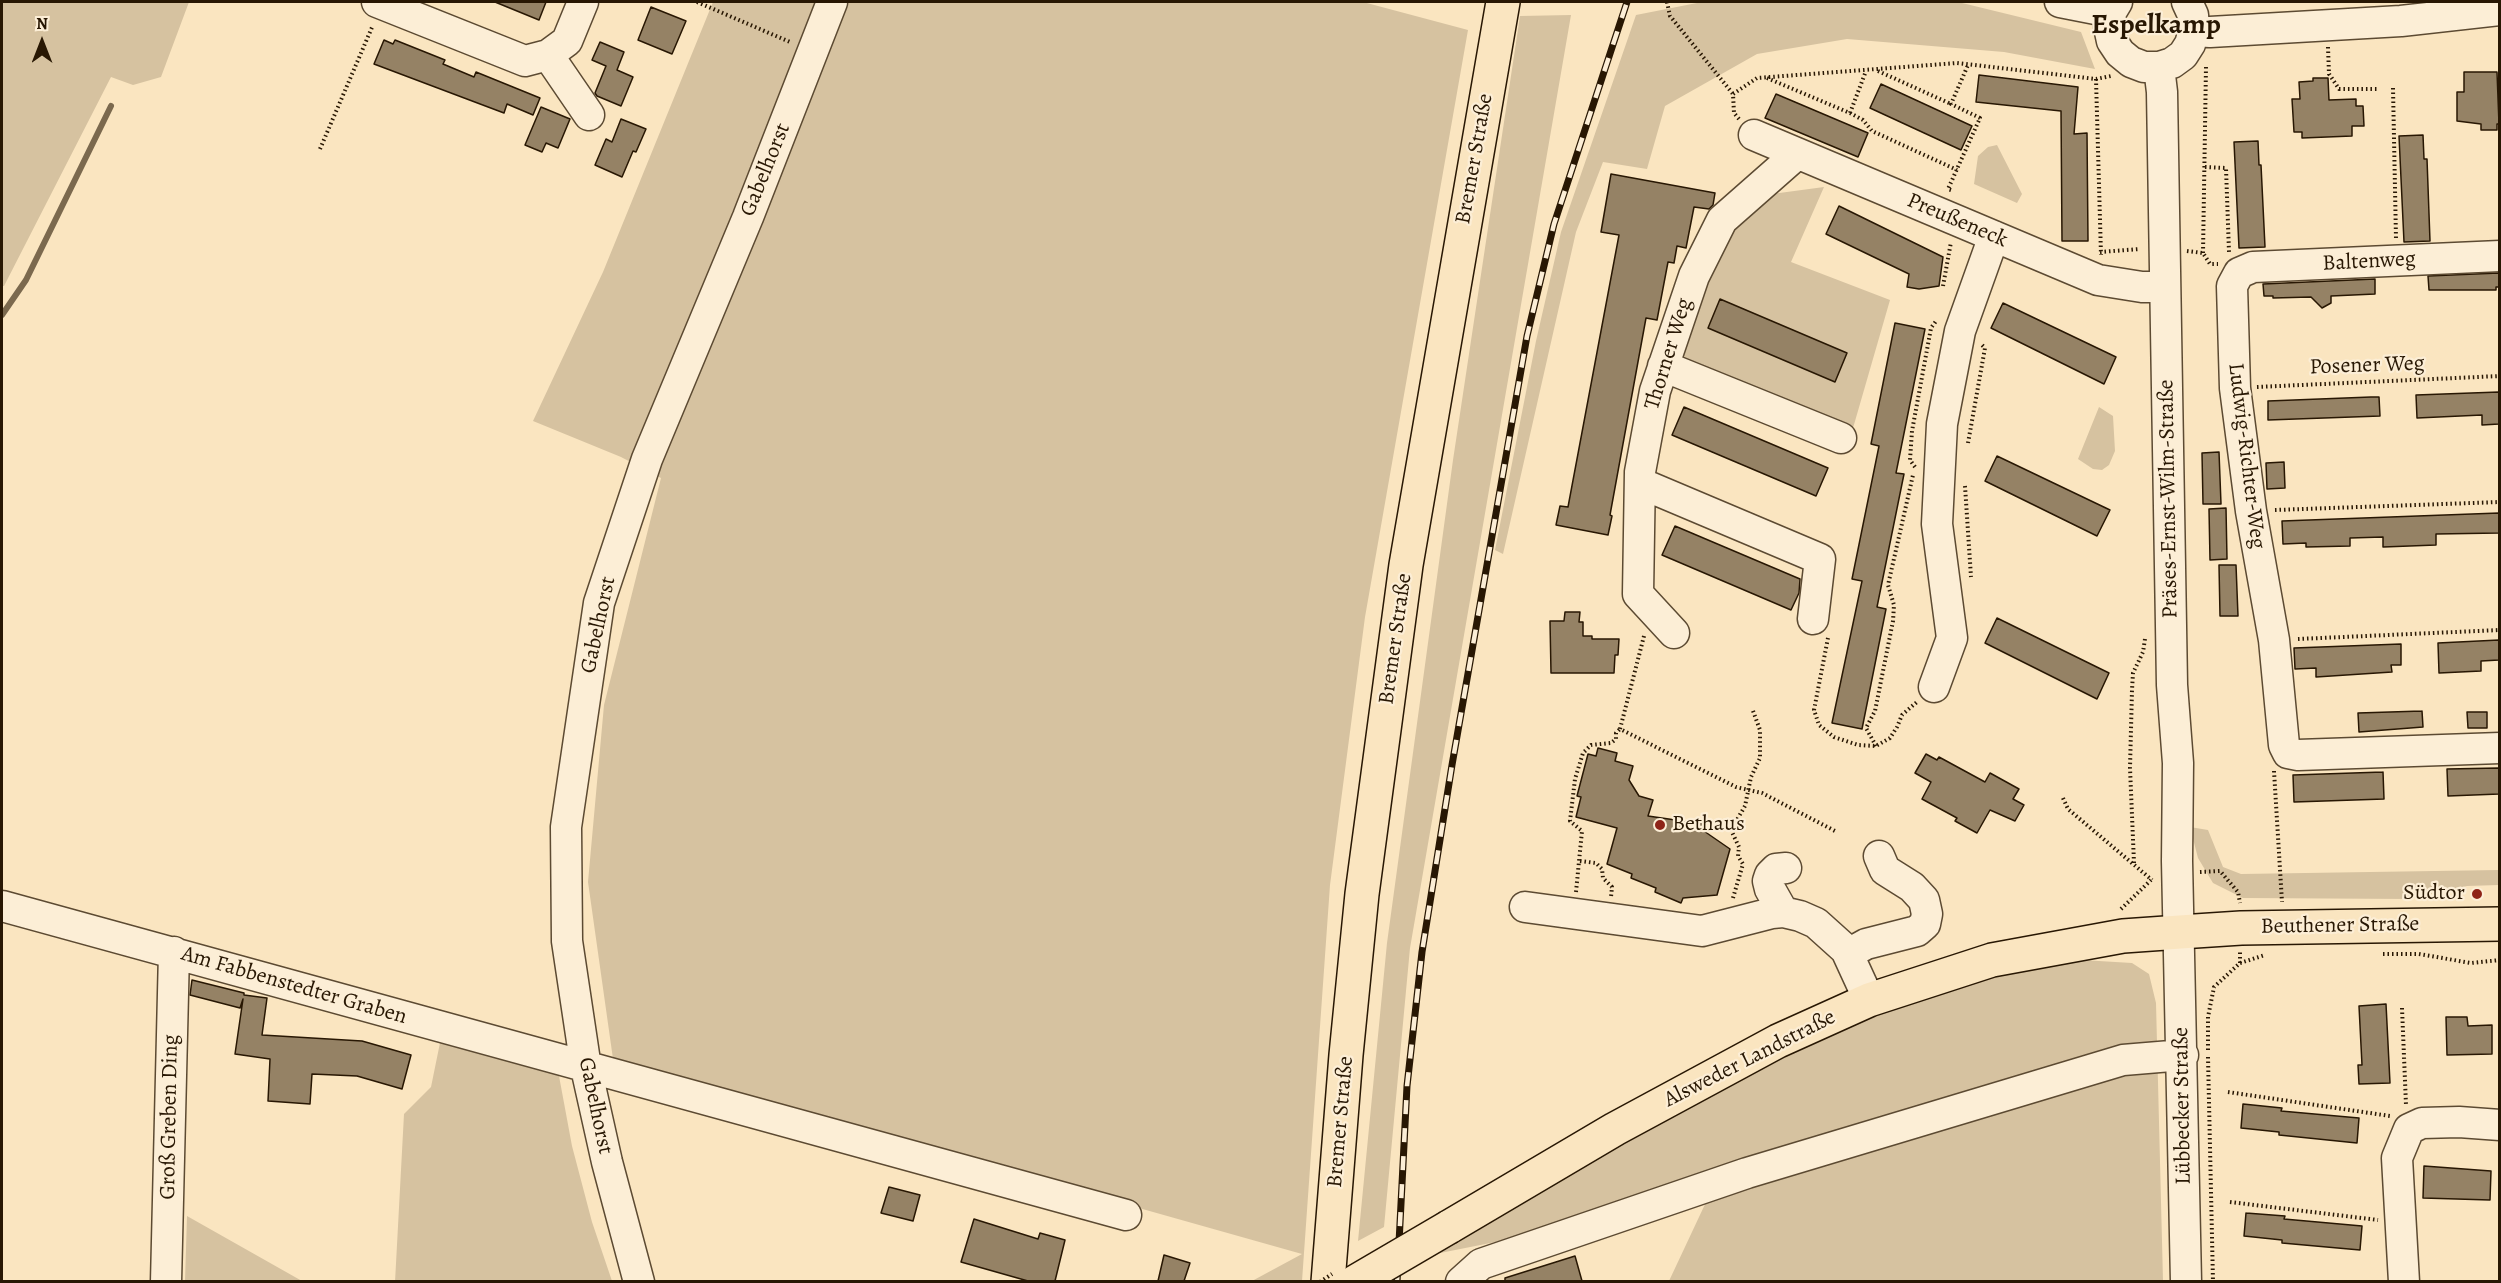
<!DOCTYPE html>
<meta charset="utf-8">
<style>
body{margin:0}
#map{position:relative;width:2501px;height:1283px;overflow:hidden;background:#fae5c0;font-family:Alegreya,serif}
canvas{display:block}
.frame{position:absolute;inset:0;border:3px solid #281703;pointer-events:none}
.north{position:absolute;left:12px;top:12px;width:60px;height:60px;-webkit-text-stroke:4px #fceed6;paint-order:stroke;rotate:0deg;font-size:16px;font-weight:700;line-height:24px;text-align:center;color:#281703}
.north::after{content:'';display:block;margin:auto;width:21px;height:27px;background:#281703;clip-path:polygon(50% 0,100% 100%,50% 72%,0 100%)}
</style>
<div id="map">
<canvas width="2501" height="1283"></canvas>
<div class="frame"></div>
<div class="north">N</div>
</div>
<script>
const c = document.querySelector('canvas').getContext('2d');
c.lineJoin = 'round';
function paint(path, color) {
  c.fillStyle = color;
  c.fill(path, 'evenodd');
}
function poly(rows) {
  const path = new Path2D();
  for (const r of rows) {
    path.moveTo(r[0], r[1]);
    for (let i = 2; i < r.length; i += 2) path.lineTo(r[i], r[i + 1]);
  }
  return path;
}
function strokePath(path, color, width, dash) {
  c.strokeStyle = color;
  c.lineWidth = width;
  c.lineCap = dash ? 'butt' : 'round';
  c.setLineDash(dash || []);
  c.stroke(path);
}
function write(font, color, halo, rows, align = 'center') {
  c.font = font + ' Alegreya,serif';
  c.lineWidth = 4.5;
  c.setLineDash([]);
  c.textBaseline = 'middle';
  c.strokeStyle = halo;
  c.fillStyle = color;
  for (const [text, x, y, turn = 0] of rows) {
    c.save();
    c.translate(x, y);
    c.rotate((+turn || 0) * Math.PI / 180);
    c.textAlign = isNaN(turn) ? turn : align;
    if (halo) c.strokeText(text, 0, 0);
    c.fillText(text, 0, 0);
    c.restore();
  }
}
paint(poly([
 [2,2,189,2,161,77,133,85,111,77,4,286,2,286],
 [713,2,1363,2,1468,30,1365,617,1330,885,1302,1281,1252,1281,1302,1254,951,1155,614,1066,588,882,604,705,661,478,621,457,533,421,603,272],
 [1702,2,1958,2,2081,32,2095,69,2004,52,1847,39,1757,54,1665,106,1647,169,1603,162,1576,232,1503,554,1495,550,1536,341,1561,232,1636,15],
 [1571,15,1410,948,1384,1227,1358,1241,1387,943,1453,460,1520,16],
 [1997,145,2022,194,2017,203,1974,184,1978,156,1988,147],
 [1824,187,1791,262,1890,300,1851,435,1672,364,1728,230,1772,194],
 [2099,407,2113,416,2115,451,2109,465,2102,470,2093,469,2078,459],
 [2190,827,2208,830,2223,867,2241,874,2499,870,2499,885,2467,886,2409,899,2243,898,2213,883,2198,858],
 [2082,960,2132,963,2149,974,2156,1003,2163,1281,1669,1281,1707,1200,1430,1255,1780,1046,1988,974],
 [442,1033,559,1076,572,1146,592,1222,612,1281,395,1282,404,1114,431,1087],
 [187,1216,302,1281,185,1281]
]), '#d6c2a0');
strokePath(poly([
 [2,315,26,280,111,106]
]), '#7b694e', 6);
const building = poly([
 [495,2,546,2,539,20,495,2],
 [651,7,686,21,672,54,638,40,651,7],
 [384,40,393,44,395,40,445,60,443,64,474,77,476,72,540,98,533,115,507,104,504,113,374,64,384,40],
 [600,42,624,52,617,70,633,77,621,106,597,96,595,93,606,66,592,60,600,42],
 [2464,72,2497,72,2499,124,2497,124,2497,130,2481,130,2481,124,2457,121,2457,92,2464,92,2464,72],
 [1979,75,2078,87,2074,134,2087,133,2088,241,2062,241,2061,111,1976,102,1979,75],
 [2313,78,2328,78,2329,100,2356,99,2356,106,2363,106,2364,126,2352,126,2352,136,2302,138,2302,132,2294,132,2292,99,2300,99,2299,82,2313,81,2313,78],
 [1881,84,1972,126,1961,150,1870,108,1881,84],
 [1776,94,1868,133,1858,157,1765,118,1776,94],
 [541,107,570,119,558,148,546,143,542,152,525,145,541,107],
 [621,119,646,129,636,152,633,151,622,177,595,165,606,139,612,142,621,119],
 [2423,135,2424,159,2427,159,2430,241,2404,242,2399,136,2423,135],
 [2258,141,2259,165,2261,165,2265,247,2239,248,2234,142,2258,141],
 [1611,174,1715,193,1713,205,1709,209,1694,207,1686,248,1677,246,1674,263,1668,262,1657,320,1646,318,1610,515,1612,516,1608,535,1556,525,1560,506,1568,507,1619,235,1601,232,1611,174],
 [1839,206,1943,257,1939,286,1919,289,1907,287,1909,274,1826,234,1839,206],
 [2499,273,2499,287,2496,287,2496,290,2429,290,2428,276,2499,273],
 [2375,279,2375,294,2331,296,2331,303,2322,308,2311,297,2273,298,2273,296,2264,296,2263,284,2375,279],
 [1720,299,1847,353,1835,382,1708,328,1720,299],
 [2003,303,2116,357,2104,384,1991,328,2003,303],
 [1895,323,1925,329,1896,473,1904,474,1877,607,1886,609,1862,729,1832,723,1862,581,1852,579,1879,446,1871,444,1895,323],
 [2499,392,2499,424,2482,425,2482,415,2417,418,2416,395,2499,392],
 [2371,397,2379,397,2380,416,2268,420,2268,401,2371,397],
 [1684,407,1828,468,1816,496,1672,435,1684,407],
 [2219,452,2221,504,2203,504,2202,453,2219,452],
 [1997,456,2110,510,2097,536,1985,481,1997,456],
 [2284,462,2285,488,2267,489,2266,463,2284,462],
 [2226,508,2227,559,2210,560,2209,509,2226,508],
 [2499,513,2499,533,2436,534,2436,545,2383,547,2383,537,2350,538,2350,546,2306,547,2306,543,2283,544,2282,521,2499,513],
 [1675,526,1800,579,1799,593,1791,610,1662,555,1675,526],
 [2219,565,2236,565,2238,616,2220,616,2219,565],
 [1565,612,1580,612,1579,622,1583,622,1583,636,1592,636,1592,639,1619,639,1618,655,1615,655,1614,673,1551,673,1550,621,1564,621,1565,612],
 [1997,618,2109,673,2097,699,1985,643,1997,618],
 [2499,640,2499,660,2481,661,2481,671,2439,673,2438,643,2499,640],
 [2401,644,2401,665,2391,665,2392,672,2316,677,2316,668,2295,669,2294,648,2401,644],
 [2422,711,2423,727,2359,732,2358,713,2422,711],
 [2467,712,2487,712,2487,728,2468,728,2467,712],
 [1598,748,1617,753,1615,761,1633,766,1629,780,1639,796,1653,800,1648,816,1703,824,1701,829,1730,849,1717,895,1683,898,1681,903,1655,892,1656,888,1631,878,1632,874,1607,864,1617,828,1576,817,1581,797,1577,796,1588,754,1596,756,1598,748],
 [1926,754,1937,760,1939,757,1985,782,1990,773,2019,789,2013,799,2024,805,2015,821,1990,810,1977,833,1955,821,1957,818,1922,799,1931,782,1915,773,1926,754],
 [2499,768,2499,794,2448,796,2447,769,2499,768],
 [2383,772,2384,799,2294,802,2293,775,2383,772],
 [192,980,244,993,244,995,267,998,262,1035,362,1041,411,1055,402,1089,357,1076,312,1074,310,1104,268,1101,270,1059,235,1054,243,999,240,1008,190,995,192,980],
 [2386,1004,2390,1083,2359,1084,2358,1065,2362,1065,2359,1006,2386,1004],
 [2446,1017,2467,1017,2468,1026,2492,1025,2492,1054,2447,1055,2446,1017],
 [2243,1104,2282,1108,2281,1111,2359,1118,2357,1143,2279,1135,2279,1132,2241,1128,2243,1104],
 [2424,1166,2491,1171,2490,1200,2423,1198,2424,1166],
 [889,1187,920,1195,913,1221,881,1213,889,1187],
 [2246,1213,2285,1216,2284,1219,2362,1226,2360,1250,2282,1243,2282,1240,2244,1236,2246,1213],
 [974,1219,1038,1239,1040,1233,1065,1240,1055,1281,1028,1281,961,1262,974,1219],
 [1164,1255,1190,1263,1184,1281,1158,1281,1164,1255],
 [1575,1256,1582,1281,1505,1281,1505,1278,1575,1256]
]);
paint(building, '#958265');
strokePath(building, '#281703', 1.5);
const minor = poly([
 [377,2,525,61,548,55,567,41,583,2],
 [2060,2,2111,12],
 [2117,2,2111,12,2109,27,2112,41,2120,53,2131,62,2144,67,2159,67,2172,63,2183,55,2190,44,2194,31,2193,15,2187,2],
 [2194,31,2210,32,2401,21,2500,10],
 [548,55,589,115],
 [2159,67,2162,92,2172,685,2178,763,2177,861,2186,1282],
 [1754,135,2098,280,2142,287,2164,287],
 [2500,256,2253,267,2239,273,2232,286,2235,388,2251,511,2274,640,2284,745,2288,753,2298,755,2500,748],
 [1663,366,1841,438],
 [1640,483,1820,559,1813,619],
 [1674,633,1638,594,1640,472,1655,391,1694,276,1722,220,1797,154],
 [1934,687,1952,638,1937,524,1942,424,1960,331,1994,236],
 [2,906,1126,1215],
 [1525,907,1702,931,1772,913,1783,912,1800,916,1816,923,1846,950,1869,1000],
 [1783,912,1770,889,1768,881,1770,875,1776,869,1786,868],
 [1848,954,1866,944,1917,931,1925,924,1927,914,1924,900,1912,887,1885,870,1879,856],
 [166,1282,174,952],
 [639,1282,607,1162,586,1068,567,941,566,827,599,603,647,459,748,217,832,2],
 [1461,1282,1481,1264,1747,1173,2123,1060,2183,1055],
 [2404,1282,2397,1158,2409,1129,2422,1123,2459,1122,2500,1125]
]);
const major = poly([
 [1449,1227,1615,1129,1778,1041,1869,1000,1992,960,2123,936,2180,932,2241,928,2500,924],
 [1328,1282,1346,1055,1362,894,1406,565,1503,2]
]);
strokePath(minor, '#5c4a32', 33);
strokePath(major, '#281703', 36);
strokePath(poly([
 [697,2,790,42],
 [1667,2,1670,16,1733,94],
 [2328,47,2329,74,2339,89,2379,89],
 [1878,71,1951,104],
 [1767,78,1850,113,1863,120,1872,131,1957,170],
 [2096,79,2101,255],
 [2393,88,2396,239],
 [1850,113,1866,71],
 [1739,119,1734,113,1733,94,1757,78,1957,63,2096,79,2111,76],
 [320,149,373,25],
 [2205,167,2226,168,2229,252],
 [1951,190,1948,189,1980,118,1951,104,1968,65],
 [2187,251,2203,253,2210,264,2218,264],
 [2100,252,2140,249],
 [2203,253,2206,66],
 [1943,286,1951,242],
 [2257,387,2500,376],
 [1968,443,1985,348,1982,345],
 [1915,467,1910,460,1912,431,1931,328,1936,321],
 [1965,486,1971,577],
 [2275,510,2500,502],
 [1644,636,1620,729,1736,787,1762,793,1837,832],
 [1828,638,1814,710,1819,725,1834,737,1858,745,1876,746,1890,738,1897,727,1902,715,1918,701],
 [2298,639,2500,630],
 [1876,746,1866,728,1875,711,1893,621,1894,605,1888,585,1913,475],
 [2274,771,2282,902],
 [2063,798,2068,809,2152,880],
 [1580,861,1596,863,1602,869,1603,878,1612,887,1611,897],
 [2134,863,2130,768,2132,690,2133,673,2143,652,2145,639],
 [2200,872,2220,871,2238,892,2240,903],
 [1576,892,1582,831,1570,821,1575,779,1583,753,1591,745,1611,743,1616,739,1616,733,1620,729],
 [1733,898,1743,864,1738,856,1739,847,1731,830,1745,806,1751,777,1760,758,1760,730,1752,708],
 [2121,909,2151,880],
 [2383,954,2419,954,2471,963,2500,960],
 [2240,963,2265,955],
 [2402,1008,2406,1105],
 [2208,1050,2208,1017,2214,987,2240,963,2240,952],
 [2208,1057,2213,1282],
 [2228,1092,2390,1116],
 [2230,1202,2378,1220]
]), '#281703', 4, [1.5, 3]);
strokePath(minor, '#fceed6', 30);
strokePath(major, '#fae5c0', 33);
const rail = poly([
 [1397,1282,1407,1086,1422,952,1452,765,1527,336,1554,224,1627,2]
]);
strokePath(rail, '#281703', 7);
strokePath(rail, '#fceed6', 4.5, [14]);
const majorBridge = poly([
 [1355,1282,1449,1227]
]);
strokePath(majorBridge, '#281703', 36, []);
strokePath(poly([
 [1320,1282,1332,1274]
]), '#281703', 4, [1.5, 3]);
strokePath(majorBridge, '#fae5c0', 33);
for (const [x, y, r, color] of [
 [1660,825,6,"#8f2418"],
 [2477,894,6,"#8f2418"]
]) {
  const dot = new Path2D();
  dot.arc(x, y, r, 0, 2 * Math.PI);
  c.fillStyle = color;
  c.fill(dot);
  strokePath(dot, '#fceed6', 2);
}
write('22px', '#281703', '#fceed6', [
 ["Bremer Straße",1475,159,-80],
 ["Gabelhorst",766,170,-68],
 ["Preußeneck",1957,221,23],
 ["Baltenweg",2369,262,-3],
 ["Thorner Weg",1669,354,-73],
 ["Posener Weg",2367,366,-2],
 ["Ludwig-Richter-Weg",2246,456,83],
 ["Präses-Ernst-Wilm-Straße",2169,499,-91],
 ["Gabelhorst",599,625,-78],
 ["Bremer Straße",1396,639,-82],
 ["Beuthener Straße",2340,926,-1],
 ["Am Fabbenstedter Graben",294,986,16],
 ["Alsweder Landstraße",1750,1059,-27],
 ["Gabelhorst",595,1106,78],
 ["Lübbecker Straße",2183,1106,-91],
 ["Groß Greben Ding",170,1117,-89],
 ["Bremer Straße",1341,1122,-85]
]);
write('22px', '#281703', '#fceed6', [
 ["Bethaus",1672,825],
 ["Südtor",2465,894,"right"]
], 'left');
write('bold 28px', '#281703', '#fceed6', [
 ["Espelkamp",2156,26]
]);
</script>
